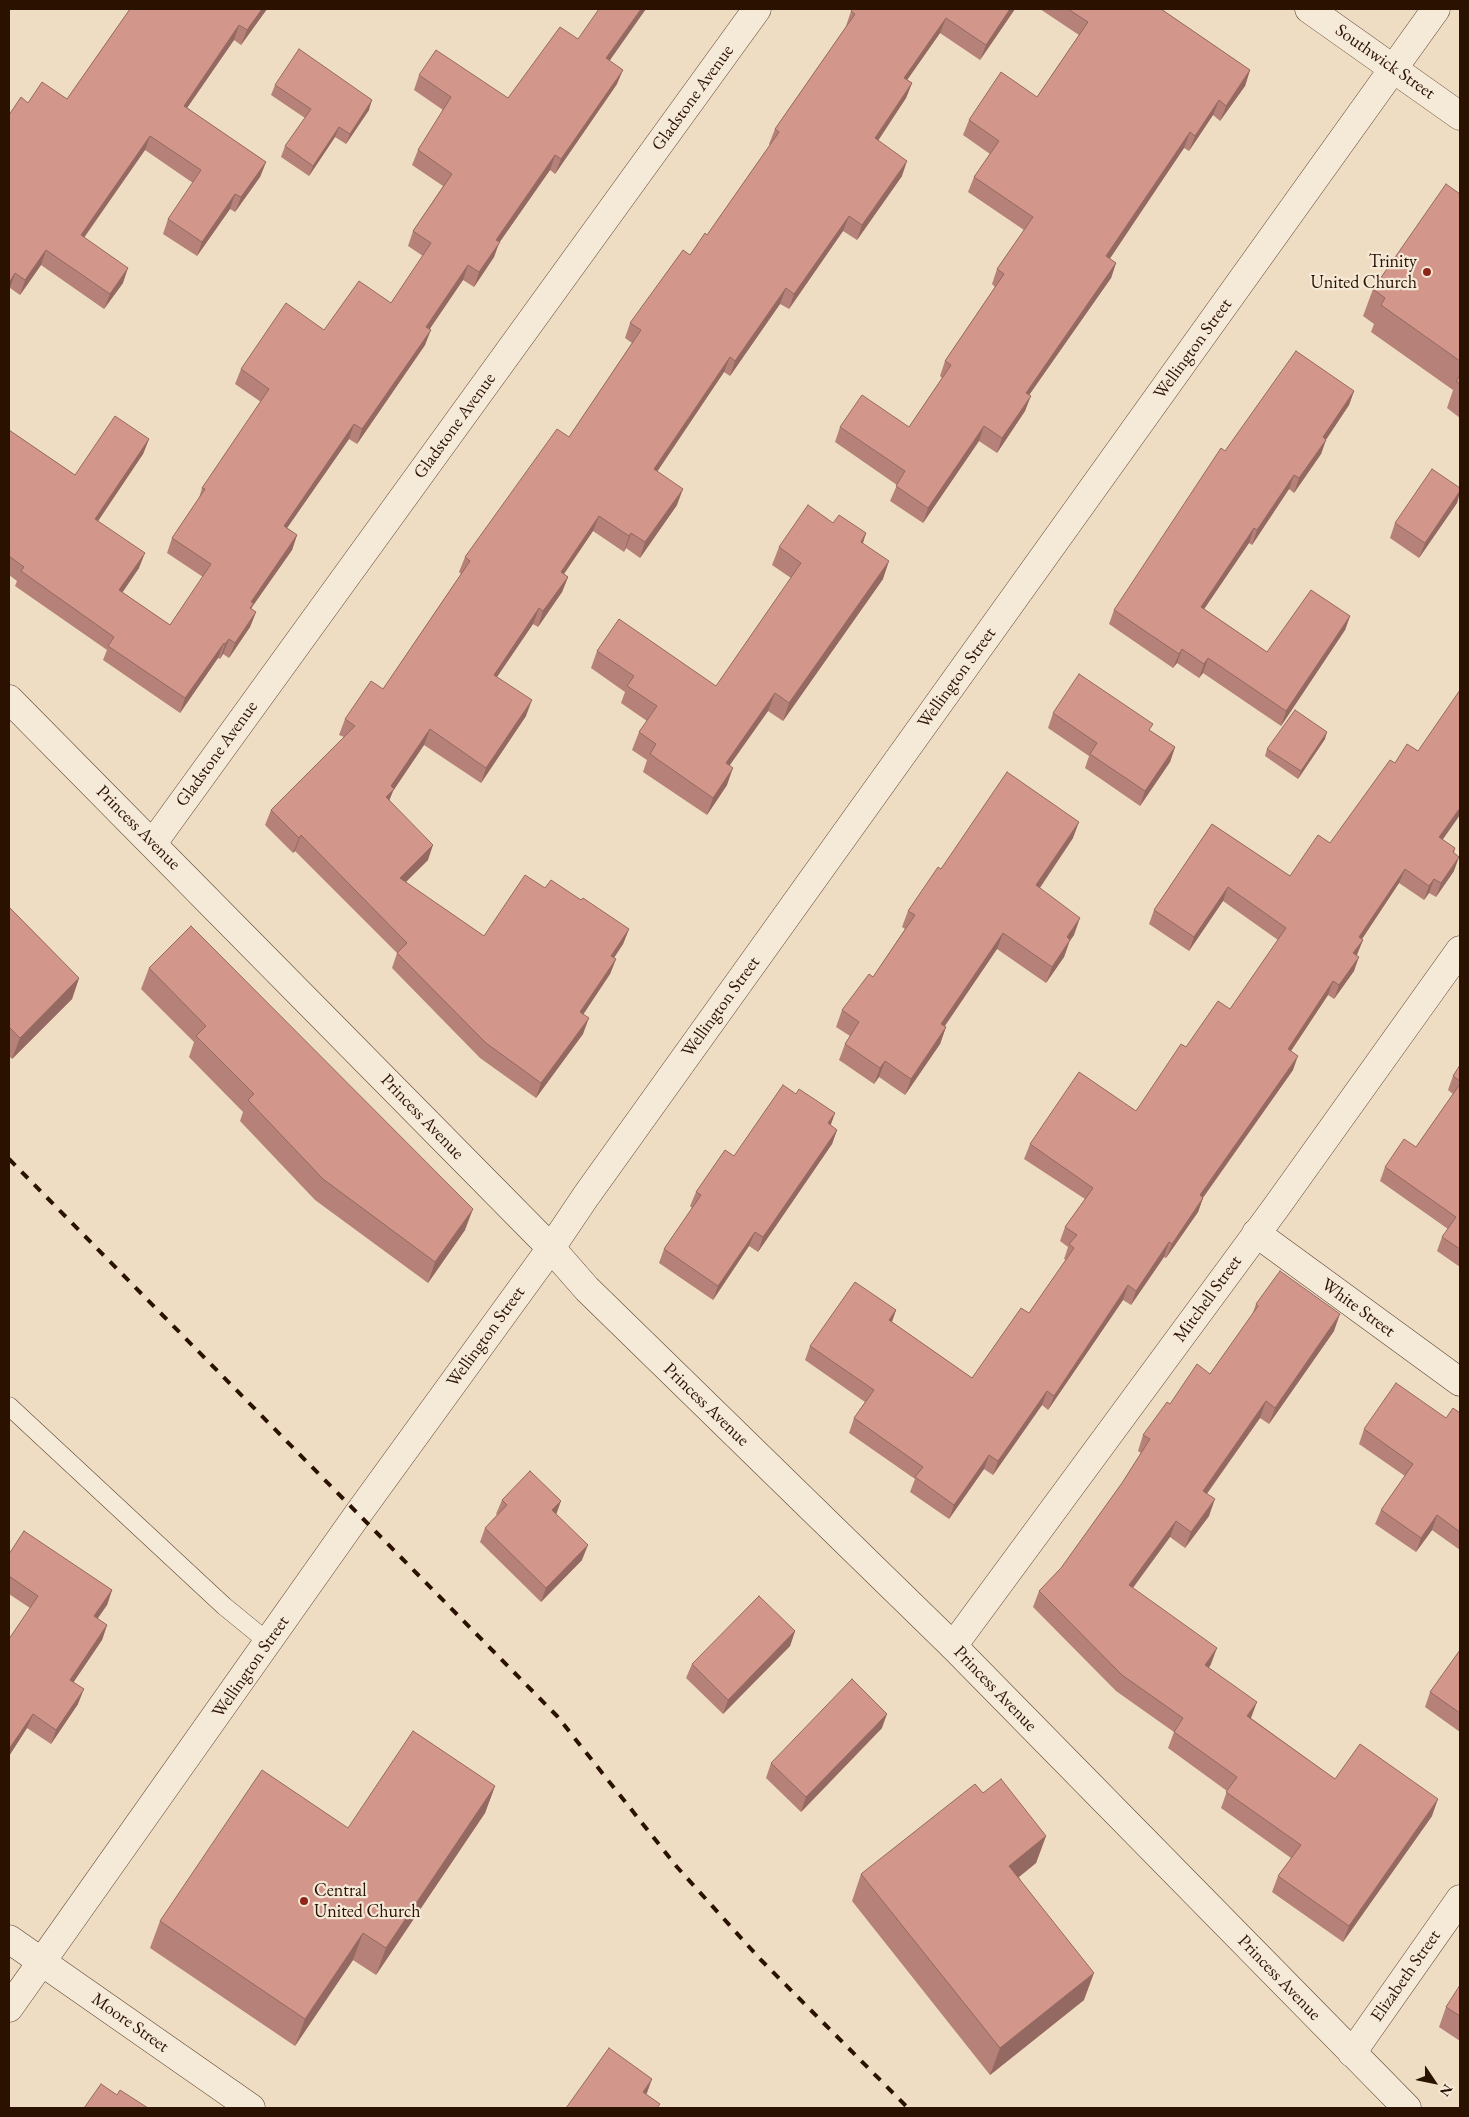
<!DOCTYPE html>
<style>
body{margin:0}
#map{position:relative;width:1469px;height:2117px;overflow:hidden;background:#efddc3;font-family:"EB Garamond",serif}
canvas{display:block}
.frame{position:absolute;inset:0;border:10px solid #2b1100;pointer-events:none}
.north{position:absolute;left:1409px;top:2057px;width:50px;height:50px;-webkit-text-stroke:4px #f5e9d8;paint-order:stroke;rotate:124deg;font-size:14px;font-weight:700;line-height:20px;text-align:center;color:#2b1100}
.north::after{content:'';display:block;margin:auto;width:18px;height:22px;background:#2b1100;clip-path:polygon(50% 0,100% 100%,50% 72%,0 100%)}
</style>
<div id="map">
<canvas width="1469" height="2117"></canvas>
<div class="frame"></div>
<div class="north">N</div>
</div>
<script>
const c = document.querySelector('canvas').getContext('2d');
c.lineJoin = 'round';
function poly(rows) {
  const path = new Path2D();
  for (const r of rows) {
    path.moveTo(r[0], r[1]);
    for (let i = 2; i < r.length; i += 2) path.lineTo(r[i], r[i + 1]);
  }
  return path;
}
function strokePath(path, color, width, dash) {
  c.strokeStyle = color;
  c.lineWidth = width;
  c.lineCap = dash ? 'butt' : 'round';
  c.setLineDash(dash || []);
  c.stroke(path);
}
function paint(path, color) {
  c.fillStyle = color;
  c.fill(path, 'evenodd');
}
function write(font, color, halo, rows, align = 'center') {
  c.font = font + ' "EB Garamond",serif';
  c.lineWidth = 4.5;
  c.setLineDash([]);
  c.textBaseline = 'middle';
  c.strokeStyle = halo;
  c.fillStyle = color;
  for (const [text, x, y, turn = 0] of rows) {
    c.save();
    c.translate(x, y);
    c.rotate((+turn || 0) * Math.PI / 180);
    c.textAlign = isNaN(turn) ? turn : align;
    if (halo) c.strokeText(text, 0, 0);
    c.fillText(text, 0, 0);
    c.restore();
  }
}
const service = poly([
 [9,1406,224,1606,268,1642]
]);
const minor = poly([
 [1309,9,1460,116],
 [9,699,551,1248],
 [153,843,757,9],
 [1256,1233,1460,1382],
 [953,1646,1277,1206,1460,950],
 [9,1939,251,2108],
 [1352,2053,1460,1899]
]);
const tertiary = poly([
 [551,1248,587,1289,953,1646,1407,2108],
 [9,2008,358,1514,551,1248,586,1196,1436,9]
]);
strokePath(service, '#5c4431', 19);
strokePath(minor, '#5c4431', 29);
strokePath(tertiary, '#5c4431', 29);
strokePath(service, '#f5e9d8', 18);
strokePath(minor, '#f5e9d8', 28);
strokePath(tertiary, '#f5e9d8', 28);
strokePath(poly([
 [9,1159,557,1716,677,1867,761,1960,908,2108]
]), '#2b1100', 4, [9, 9]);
paint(poly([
 [130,9,267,9,241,45,234,40,187,108,266,162,260,177,235,212,230,209,197,256,163,234,168,219,193,183,145,150,84,238,123,283,104,309,41,265,20,295,10,288,28,103,67,99],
 [1015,9,980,60,940,33,907,80,912,83,906,98,878,141,902,176,857,240,843,231,789,309,780,304,730,376,724,372,657,472,677,505,640,558,626,548,624,552,593,531,564,574,568,577,562,592,538,627,533,624,497,677,526,716,481,783,424,745,393,791,389,800,428,860,405,882,484,936,545,888,581,900,629,929,623,944,614,958,616,959,610,974,583,1014,583,1034,536,1098,480,1058,392,968,397,953,295,851,293,853,265,825,271,810,344,737,339,735,345,719,383,689,461,574,459,572,465,557,569,437,632,343,625,338,630,323,707,235,770,145,769,144,775,129,846,27,846,26,851,11],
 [1040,9,1161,9,1250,70,1245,86,1220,121,1213,115,1189,151,1184,148,1109,258,1116,263,1111,278,1029,395,1025,411,997,453,979,441,923,523,890,501,897,485,835,442,840,427,909,427,942,378,940,376,945,361,995,287,992,284,997,269,1024,230,968,192,974,177,990,154,963,135,969,120,1037,97,1079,35],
 [609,61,617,84,555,174,550,170,499,243,494,257,474,287,463,280,429,329,425,345,357,444,349,439,287,528,297,535,292,550,252,607,251,609,256,612,250,627,229,658,223,654,220,659,218,658,180,713,103,660,107,650,15,586,17,581,9,575,9,430,75,475,149,439,143,454,98,521,139,568,122,592,170,625,203,577,167,553,172,538,199,498,202,488,261,402,235,384,241,369,324,330,391,303,423,256,408,246,413,231,443,186,412,165,418,150,443,110,414,90,419,75,508,98],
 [275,85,369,110,346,144,335,137,309,176,281,157,285,146,305,118,271,95],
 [1460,194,1460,418,1447,408,1453,390,1371,332,1374,324,1363,316,1373,289],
 [1354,391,1349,405,1326,439,1321,454,1294,493,1289,489,1252,545,1249,543,1204,609,1267,652,1350,616,1345,630,1281,726,1203,673,1199,678,1177,663,1173,668,1109,624,1114,610,1225,451],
 [1460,488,1460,493,1457,503,1419,558,1390,538,1395,523],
 [833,523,866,533,863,543,883,579,783,721,768,711,730,765,727,785,707,815,643,772,647,760,632,750,639,732,647,721,621,703,625,692,591,668,597,651,716,686,791,578,772,565,779,547],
 [1053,713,1151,731,1175,747,1170,762,1140,806,1085,768,1089,756,1048,728],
 [1325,739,1298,779,1265,756,1267,749],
 [1212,824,1290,876,1330,843,1443,840,1455,848,1454,853,1454,871,1436,897,1429,893,1424,900,1399,883,1362,939,1363,940,1357,955,1354,971,1334,999,1328,995,1291,1051,1293,1070,1203,1198,1198,1212,1166,1258,1164,1257,1131,1305,1123,1300,1048,1410,1042,1405,993,1475,984,1469,949,1519,910,1492,915,1479,849,1433,854,1418,865,1402,805,1360,810,1346,896,1310,892,1322,972,1378,1029,1313,1066,1260,1064,1259,1068,1247,1060,1241,1065,1227,1085,1199,1024,1159,1030,1144,1136,1111,1186,1047,1230,1009,1278,940,1223,901,1189,951,1149,924,1154,910],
 [1073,838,1040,888,1074,935,1070,940,1064,957,1046,983,997,949,945,1026,946,1027,940,1044,905,1095,879,1077,874,1084,839,1060,845,1044,850,1036,836,1027,842,1010,873,977,905,929,902,927,908,911,941,869],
 [9,907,79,978,72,999,12,1059,9,1056],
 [149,968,465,1230,428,1283,315,1200,240,1121,243,1112,189,1057,194,1042,141,989],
 [1460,1065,1460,1267,1437,1251,1442,1237,1448,1229,1380,1181,1385,1167,1416,1147,1453,1094,1448,1090,1453,1076],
 [796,1094,835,1113,830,1125,837,1130,832,1144,758,1252,749,1246,713,1300,659,1263,664,1249,692,1208,690,1206,696,1192,734,1156],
 [1256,1304,1334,1331,1269,1424,1260,1418,1207,1494,1209,1516,1185,1548,1170,1537,1133,1588,1211,1664,1209,1668,1251,1718,1335,1779,1432,1816,1343,1942,1272,1892,1278,1876,1291,1858,1221,1808,1227,1791,1168,1748,1174,1732,1116,1691,1033,1607,1039,1591,1061,1568,1122,1483,1141,1453,1138,1451,1143,1435,1210,1374,1252,1315],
 [1460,1413,1460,1550,1432,1530,1416,1552,1375,1524,1381,1510,1405,1476,1359,1444,1364,1429,1446,1418],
 [502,1500,556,1514,582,1560,541,1602,480,1542,485,1528,497,1515,496,1514],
 [9,1554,112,1590,107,1605,97,1619,107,1625,102,1640,73,1682,78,1704,51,1744,27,1728,9,1756,9,1639,30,1608,9,1594],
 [795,1631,790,1646,723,1714,686,1678,692,1664],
 [1460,1650,1460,1732,1425,1707,1430,1692],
 [882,1728,801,1812,766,1778,771,1763],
 [495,1786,485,1813,376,1975,353,1960,295,2046,150,1948,160,1921,348,1828],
 [983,1793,1046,1836,1036,1863,1019,1877,1084,2000,990,2075,852,1901,861,1874],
 [1460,1985,1460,2041,1439,2027,1446,2007]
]), '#b58178');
paint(poly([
 [262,9,267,9,241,45,247,30],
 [641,9,646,9,601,73,606,58],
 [1010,9,1015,9,980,60,986,45],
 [946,18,940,33,898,93,904,78],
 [239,25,234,40,178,121,184,106],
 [623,70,617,84,555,174,561,159],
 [1250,70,1245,86,1220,121,1226,106],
 [912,83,906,98,869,154,875,138],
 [372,100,369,110,346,144,350,134],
 [1219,100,1213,115,1189,151,1195,136],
 [339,127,335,137,309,176,313,166],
 [1190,132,1184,148,1101,272,1106,256],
 [150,136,145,150,75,250,81,235],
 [555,155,550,170,499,243,494,257,474,287,479,272,496,240],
 [907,161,902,176,857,240,862,225],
 [266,162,260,177,235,212,241,197],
 [235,194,230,209,197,256,202,242],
 [849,216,843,231,789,309,794,294],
 [46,250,41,265,20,295,25,280],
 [1116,263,1111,278,1020,408,1026,393],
 [468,265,463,280,421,342,426,327],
 [128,268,123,283,104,309,110,294],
 [15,273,10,288,9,289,9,283],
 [786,288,780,304,730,376,735,361],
 [431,330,425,345,357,444,362,429],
 [730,357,724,372,648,485,654,469],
 [1354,391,1349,405,1318,452,1323,437],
 [1031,396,1025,411,997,453,1002,438],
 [354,424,349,439,278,541,284,526],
 [984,426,979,441,923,523,928,508],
 [149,439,143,454,90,533,95,519],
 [1326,440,1321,454,1294,493,1299,478],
 [1294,475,1289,489,1252,545,1257,530],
 [683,489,677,505,640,558,645,542],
 [1460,491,1457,503,1419,558,1425,543],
 [599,516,593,531,555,587,561,572],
 [1254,528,1249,543,1196,621,1201,607],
 [631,533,626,548,624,552,629,536],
 [866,533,860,551,861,542],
 [297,535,292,550,252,607,248,618,251,602],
 [145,553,139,568,114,605,119,590],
 [889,561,883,579,783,721,789,703],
 [568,577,562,592,538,627,543,611],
 [539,608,533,624,488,690,494,675],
 [256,612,250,627,229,658,235,643],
 [1350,616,1345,630,1281,726,1286,711],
 [229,639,223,654,220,659,225,644],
 [224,643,218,658,180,713,185,698],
 [1182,649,1177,663,1173,668,1179,654],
 [1208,658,1203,673,1199,678,1204,664],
 [775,693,768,711,719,780,726,763],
 [532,700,526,716,481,783,486,768],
 [430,729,424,745,393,791,388,804,386,797,391,786],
 [1327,732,1325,739,1298,779,1301,771],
 [1175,747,1170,762,1140,806,1145,791],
 [733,768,727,785,707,815,713,798],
 [1460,808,1460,815,1434,852,1439,837],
 [1079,822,1073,838,1030,902,1036,885],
 [301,835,295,851,293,853,299,838],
 [433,845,428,860,394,894,400,878],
 [1459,857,1454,871,1436,897,1441,883],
 [1405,869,1399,883,1354,951,1359,937],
 [1434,879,1429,893,1424,900,1429,886],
 [1228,887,1223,901,1189,951,1194,937],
 [1080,918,1074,935,1061,954,1067,937],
 [629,929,623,944,605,971,611,956],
 [1003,933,997,949,935,1040,941,1024],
 [1070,940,1064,957,1046,983,1052,967],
 [1363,940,1357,954,1348,967,1353,953],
 [1359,957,1354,971,1334,999,1339,985],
 [616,959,610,974,575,1027,580,1012],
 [79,978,72,999,12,1059,20,1038],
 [1333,981,1328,995,1283,1063,1288,1049],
 [589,1018,583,1034,536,1098,541,1083],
 [946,1027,940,1044,905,1095,911,1079],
 [1298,1056,1293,1070,1194,1210,1200,1195],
 [885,1061,879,1077,874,1084,880,1068],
 [835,1113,830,1127,828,1123],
 [837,1130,832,1144,758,1252,763,1237],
 [1203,1198,1198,1212,1166,1258,1172,1244],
 [473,1209,465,1230,428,1283,435,1262],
 [755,1232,749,1246,713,1300,718,1286],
 [1169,1242,1164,1257,1131,1305,1136,1291],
 [1128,1285,1123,1300,1048,1410,1054,1396],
 [896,1310,891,1324,889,1320],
 [1340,1314,1334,1331,1269,1424,1275,1408],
 [1047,1391,1042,1405,993,1475,998,1461],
 [1266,1401,1260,1418,1197,1507,1203,1491],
 [989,1455,984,1469,949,1519,954,1505],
 [1215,1499,1209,1516,1185,1548,1191,1532],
 [561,1501,556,1515,552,1510],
 [1437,1515,1432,1530,1416,1552,1421,1538],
 [1176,1521,1170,1537,1123,1601,1129,1585],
 [588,1545,582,1560,541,1602,546,1588],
 [112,1590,107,1605,89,1631,94,1616],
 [107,1625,102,1640,65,1695,70,1680],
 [795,1631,790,1646,723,1714,728,1700],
 [1217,1648,1211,1664,1199,1681,1205,1665],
 [84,1689,78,1704,51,1744,56,1730],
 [1257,1702,1251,1718,1241,1732,1247,1716],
 [33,1714,27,1728,9,1756,9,1749],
 [887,1714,882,1728,801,1812,806,1797],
 [495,1786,485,1813,376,1975,386,1948],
 [1438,1799,1432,1816,1343,1942,1349,1926],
 [1046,1836,1036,1863,999,1893,1009,1866],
 [363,1933,353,1960,295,2046,305,2019],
 [1094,1973,1084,2000,990,2075,1000,2048],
 [652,2079,647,2093,638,2106,643,2092]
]), '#946961');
const building = poly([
 [130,9,262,9,247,30,239,25,184,106,266,162,241,197,235,194,202,242,168,219,201,170,150,136,81,235,128,268,110,294,46,250,25,280,15,273,9,283,9,115,21,97,28,103,42,82,67,99,130,9],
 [599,9,641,9,606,58,623,70,561,159,555,155,496,240,500,242,479,272,468,265,426,327,431,330,362,429,354,424,284,526,297,535,251,602,254,603,250,608,256,612,235,643,229,639,225,644,224,643,185,698,108,646,114,637,21,571,24,567,9,556,9,548,10,545,9,544,9,430,75,475,115,416,149,439,95,519,145,553,119,590,170,625,211,564,172,538,205,489,202,488,269,389,241,369,286,303,324,330,359,281,391,303,431,243,413,231,452,174,418,150,451,97,419,75,436,50,508,98,560,27,578,39,599,9],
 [853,9,1010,9,986,45,946,18,904,78,912,83,875,138,907,161,862,225,849,216,794,294,786,288,735,361,730,357,654,469,683,489,645,542,631,533,629,536,599,516,561,572,568,577,543,611,539,608,494,675,532,700,486,768,430,729,391,786,394,789,386,797,433,845,400,878,484,936,525,875,545,888,551,880,581,900,583,898,629,929,611,956,616,959,580,1012,589,1018,541,1083,486,1043,397,953,407,943,301,835,299,838,271,810,355,726,345,719,371,681,383,689,470,561,465,557,557,429,569,437,641,330,630,323,683,250,690,255,705,233,707,235,779,132,775,129,855,14,851,11,853,9],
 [1068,9,1161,9,1250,70,1226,106,1219,100,1195,136,1190,132,1106,256,1116,263,1026,393,1031,396,1002,438,984,426,928,508,896,486,905,471,840,427,862,395,909,427,951,365,945,361,1004,274,997,269,1033,217,974,177,999,141,969,120,1001,72,1037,97,1088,22,1068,9],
 [299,49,372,100,350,134,339,127,313,166,285,146,311,109,275,85,299,49],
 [1446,184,1460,194,1460,361,1381,305,1385,298,1373,289,1446,184],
 [1296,351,1354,391,1323,437,1326,440,1299,478,1294,475,1257,530,1254,528,1201,607,1267,652,1311,590,1350,616,1286,711,1208,658,1204,664,1182,649,1179,654,1114,610,1221,448,1225,451,1296,351],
 [1460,375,1460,384,1456,381,1460,375],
 [1432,469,1460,488,1460,491,1425,543,1395,523,1432,469],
 [808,505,833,523,839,515,866,533,861,542,889,561,789,703,775,693,726,763,733,768,713,798,650,754,656,744,639,732,657,706,627,686,634,676,597,651,619,619,716,686,801,563,779,547,808,505],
 [1079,674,1153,724,1149,730,1175,747,1145,791,1090,754,1097,743,1053,713,1079,674],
 [1460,690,1460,808,1439,837,1455,848,1453,852,1459,857,1441,883,1434,879,1429,886,1405,869,1359,937,1363,940,1353,953,1359,957,1339,985,1333,981,1288,1049,1298,1056,1200,1195,1203,1198,1172,1244,1169,1242,1136,1291,1128,1285,1054,1396,1047,1391,998,1461,989,1455,954,1505,915,1477,923,1467,854,1418,874,1390,810,1346,855,1282,896,1310,889,1320,972,1378,1021,1308,1029,1313,1074,1248,1069,1244,1077,1235,1065,1227,1093,1188,1030,1144,1079,1072,1136,1111,1181,1044,1186,1047,1218,1001,1230,1009,1286,928,1228,887,1194,937,1154,910,1212,824,1290,876,1318,835,1330,843,1390,760,1395,763,1407,744,1418,751,1460,690],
 [1295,710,1327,732,1301,771,1267,749,1295,710],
 [1007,772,1079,822,1036,885,1080,918,1067,937,1070,940,1052,967,1003,933,941,1024,946,1027,911,1079,885,1061,880,1068,845,1044,859,1022,842,1010,869,974,873,977,915,915,908,911,938,867,941,869,1007,772],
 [9,907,79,978,20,1038,9,1027,9,907],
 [191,926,473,1209,435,1262,323,1179,248,1100,254,1094,196,1036,206,1026,149,968,191,926],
 [1460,1065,1460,1081,1453,1076,1460,1065],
 [1460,1084,1460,1249,1442,1237,1456,1217,1385,1167,1404,1139,1416,1147,1460,1084],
 [783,1085,796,1094,799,1089,835,1113,828,1123,837,1130,763,1237,755,1232,718,1286,664,1249,701,1195,696,1192,725,1150,734,1156,783,1085],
 [1280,1271,1340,1314,1275,1408,1266,1401,1203,1491,1215,1499,1191,1532,1176,1521,1129,1585,1217,1648,1205,1665,1257,1702,1247,1716,1335,1779,1360,1744,1438,1799,1349,1926,1278,1876,1301,1845,1226,1792,1237,1777,1174,1732,1183,1718,1122,1675,1039,1591,1061,1568,1122,1483,1150,1439,1143,1435,1167,1402,1170,1404,1197,1364,1210,1374,1258,1306,1256,1304,1280,1271],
 [1396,1383,1446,1418,1453,1408,1460,1413,1460,1532,1437,1515,1421,1538,1381,1510,1413,1464,1364,1429,1396,1383],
 [530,1471,561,1501,552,1510,588,1545,546,1588,485,1528,507,1505,502,1500,530,1471],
 [24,1531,112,1590,94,1616,107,1625,70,1680,84,1689,56,1730,33,1714,9,1749,9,1639,38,1596,9,1576,9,1554,24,1531],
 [759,1596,795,1631,728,1700,692,1664,759,1596],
 [1460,1650,1460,1713,1430,1692,1460,1650],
 [852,1679,887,1714,806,1797,771,1763,852,1679],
 [413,1731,495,1786,386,1948,363,1933,305,2019,160,1921,262,1770,348,1828,413,1731],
 [1001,1779,1046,1836,1009,1866,1094,1973,1000,2048,861,1874,975,1784,983,1793,1001,1779],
 [1460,1985,1460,2016,1446,2007,1460,1985],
 [609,2048,652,2079,643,2092,660,2104,657,2108,566,2108,609,2048],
 [101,2084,117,2095,120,2090,148,2108,84,2108,101,2084]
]);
paint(building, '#d3968b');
strokePath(building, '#946961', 1);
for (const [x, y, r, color] of [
 [1427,272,5,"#8f2418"],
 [304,1901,5,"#8f2418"]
]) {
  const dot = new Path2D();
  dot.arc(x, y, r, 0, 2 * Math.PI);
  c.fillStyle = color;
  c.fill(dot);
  strokePath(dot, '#f5e9d8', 2);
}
write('18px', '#2b1100', '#f5e9d8', [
 ["Southwick Street",1385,62,35],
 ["Gladstone Avenue",693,98,-54],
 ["Wellington Street",1193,349,-54],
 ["Gladstone Avenue",455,426,-54],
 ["Wellington Street",957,678,-54],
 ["Gladstone Avenue",217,754,-54],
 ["Princess Avenue",138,828,45],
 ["Wellington Street",721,1007,-54],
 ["Princess Avenue",422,1117,46],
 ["Mitchell Street",1208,1299,-54],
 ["White Street",1358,1308,36],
 ["Wellington Street",486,1337,-54],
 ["Princess Avenue",706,1405,44],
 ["Wellington Street",251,1667,-55],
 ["Princess Avenue",995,1689,46],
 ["Elizabeth Street",1406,1976,-55],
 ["Princess Avenue",1279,1978,46],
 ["Moore Street",130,2023,35]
]);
write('18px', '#2b1100', '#f5e9d8', [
 ["Trinity",1417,262],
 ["United Church",1417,283],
 ["Central",314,1891,"left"],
 ["United Church",314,1912,"left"]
], 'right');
</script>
